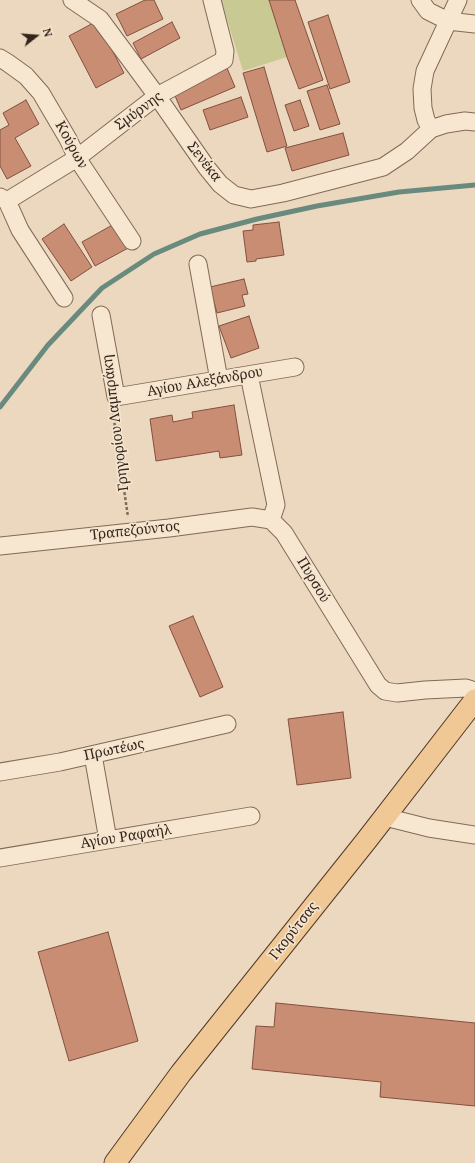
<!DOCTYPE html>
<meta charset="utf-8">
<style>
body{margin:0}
#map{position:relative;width:475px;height:1163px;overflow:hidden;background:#ecd8be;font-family:"Noto Serif",serif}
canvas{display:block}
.north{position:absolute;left:16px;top:16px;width:40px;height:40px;-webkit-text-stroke:3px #f4e4cd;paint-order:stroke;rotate:73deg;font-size:11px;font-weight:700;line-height:16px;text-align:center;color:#33241c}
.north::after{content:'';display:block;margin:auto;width:14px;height:18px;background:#33241c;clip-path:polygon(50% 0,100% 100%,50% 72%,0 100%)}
</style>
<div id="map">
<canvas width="475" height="1163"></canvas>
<div class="north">N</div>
</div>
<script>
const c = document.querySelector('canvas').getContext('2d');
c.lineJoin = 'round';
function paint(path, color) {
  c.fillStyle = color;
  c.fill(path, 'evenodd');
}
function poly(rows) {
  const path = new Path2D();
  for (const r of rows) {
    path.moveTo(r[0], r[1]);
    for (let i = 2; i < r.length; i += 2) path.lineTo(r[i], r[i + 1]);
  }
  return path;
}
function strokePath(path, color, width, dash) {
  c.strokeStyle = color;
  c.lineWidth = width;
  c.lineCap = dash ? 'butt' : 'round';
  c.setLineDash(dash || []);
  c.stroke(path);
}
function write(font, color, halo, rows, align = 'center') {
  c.font = font + ' "Noto Serif",serif';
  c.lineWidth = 3.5;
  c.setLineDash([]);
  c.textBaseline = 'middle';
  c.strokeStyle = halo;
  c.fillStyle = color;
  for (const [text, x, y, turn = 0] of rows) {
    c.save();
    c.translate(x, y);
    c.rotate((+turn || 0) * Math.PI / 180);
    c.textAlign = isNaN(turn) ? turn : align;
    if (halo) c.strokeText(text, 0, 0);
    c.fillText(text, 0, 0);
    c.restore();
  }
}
paint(poly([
 [221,0,269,0,287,57,243,71]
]), '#c9c993');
strokePath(poly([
 [0,407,48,345,102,288,154,254,200,234,257,219,317,206,399,192,475,185]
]), '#698a7e', 5);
const building = poly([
 [145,0,154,0,163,19,127,36,116,14,145,0],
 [269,0,295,0,323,80,299,89,287,57,269,0],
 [328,15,350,82,330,89,308,22,328,15],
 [97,21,124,73,96,88,69,36,97,21],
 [172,22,180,38,141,59,133,43,172,22],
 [264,67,287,146,267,152,243,73,264,67],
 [227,68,235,87,181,110,173,91,227,68],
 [327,85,340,124,320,130,307,91,327,85],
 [241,97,248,117,210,130,203,110,241,97],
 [26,100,39,124,15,138,31,166,7,179,0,166,0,130,9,125,3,113,26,100],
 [300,100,309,126,294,131,285,105,300,100],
 [343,133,349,155,292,171,285,148,343,133],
 [279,222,284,255,256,259,256,261,247,262,243,231,253,230,253,225,279,222],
 [116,223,130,247,95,266,82,242,116,223],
 [64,224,92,267,71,281,42,239,64,224],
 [244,279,248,294,242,295,245,306,217,313,210,287,244,279],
 [249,316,259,348,231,358,219,326,249,316],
 [234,405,242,455,220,458,219,451,156,461,150,419,172,415,173,422,193,418,192,412,234,405],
 [193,616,223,687,200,697,169,626,193,616],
 [343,712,351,778,297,785,288,719,343,712],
 [108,932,138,1041,69,1061,38,952,108,932],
 [276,1003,475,1023,475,1106,380,1097,381,1082,252,1069,256,1026,274,1027,276,1003]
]);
paint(building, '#c98d74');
strokePath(building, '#82503e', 1);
const minor = poly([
 [72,0,100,19,157,96,207,168,220,184,234,195,251,199,283,193,383,167,407,151,431,129,446,124,465,121,475,122],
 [420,0,428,11,448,21,475,24],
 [0,58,8,63,26,76,41,93,68,139,77,158,132,241],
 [431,129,426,120,423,108,422,89,425,71,458,0],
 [0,197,7,201,20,230,64,298],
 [7,201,77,158,157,96,224,60,225,51,212,0],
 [198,264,219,380],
 [101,315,116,397,295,367],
 [249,375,276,505,271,520],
 [271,520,284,533,378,685,385,691,397,693,425,690,466,688,475,691],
 [0,546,169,528,252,517,271,520],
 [93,755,108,840],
 [0,772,60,762,227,724],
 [385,817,429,828,475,835],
 [0,858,251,816]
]);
const major = poly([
 [115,1163,181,1073,366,841,475,700]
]);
strokePath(minor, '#836957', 19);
strokePath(major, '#51382c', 23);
strokePath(poly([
 [113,413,128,517]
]), '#836957', 2.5, [3, 2]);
strokePath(minor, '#f7e7d0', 17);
strokePath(major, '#efc895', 21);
write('14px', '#33241c', '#f4e4cd', [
 ["Σμύρνης",139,111,-36],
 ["Κούρων",71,145,61],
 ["Σενέκα",204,162,52],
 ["Αγίου Αλεξάνδρου",205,382,-10],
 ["Γρηγορίου Λαμπράκη",116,423,-97],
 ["Τραπεζούντος",135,531,-6],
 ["Πυρσού",313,580,59],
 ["Πρωτέως",114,750,-12],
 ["Αγίου Ραφαήλ",126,837,-9],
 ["Γκορύτσας",294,931,-52]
]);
</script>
